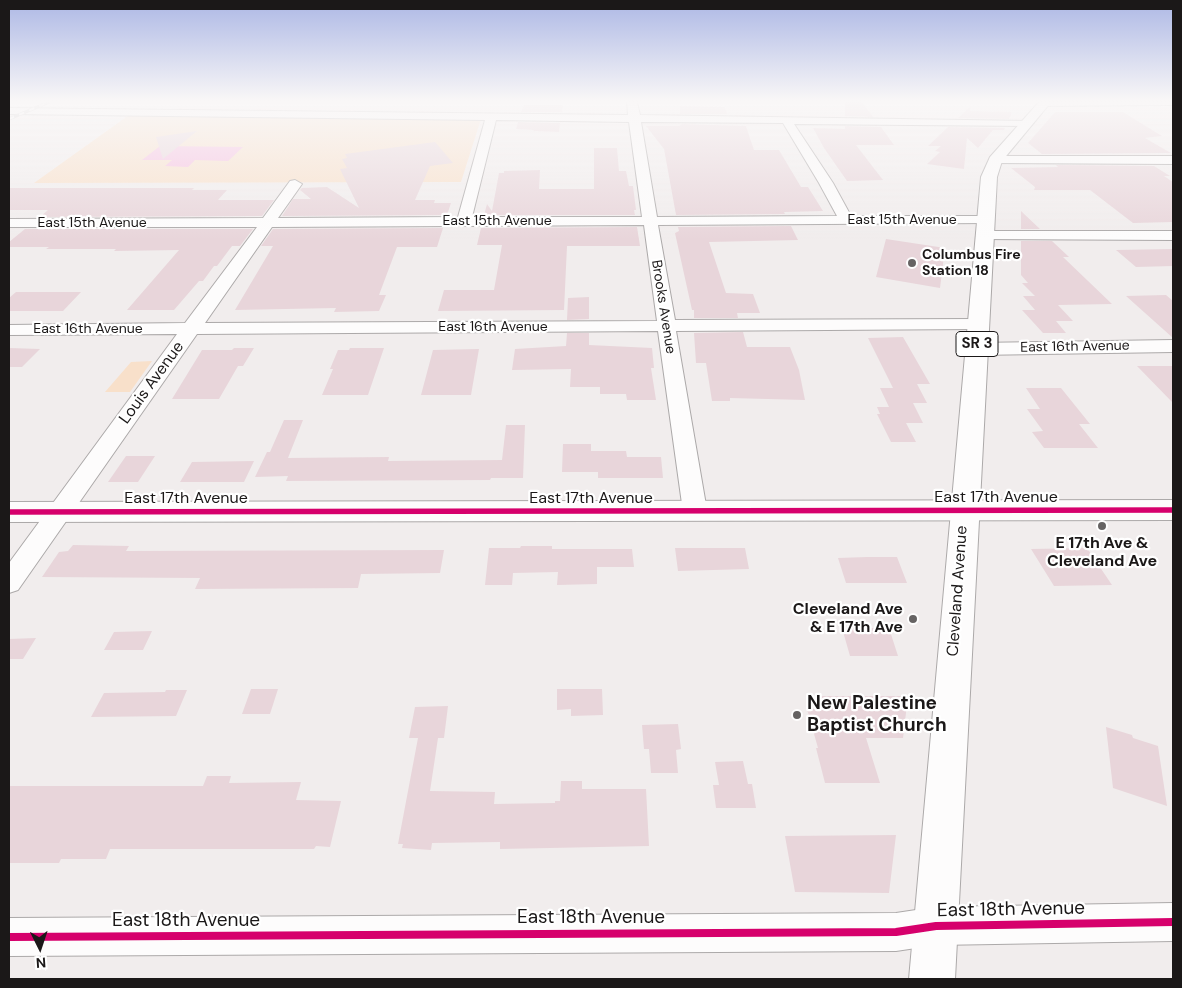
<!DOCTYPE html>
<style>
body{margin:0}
#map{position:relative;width:1182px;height:988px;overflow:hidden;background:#f1eded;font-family:"DM Sans",sans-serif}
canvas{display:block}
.frame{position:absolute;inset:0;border:10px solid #1b1818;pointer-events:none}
.north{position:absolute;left:15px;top:923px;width:50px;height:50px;-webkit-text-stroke:4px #fff;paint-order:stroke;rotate:176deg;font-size:14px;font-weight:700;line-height:20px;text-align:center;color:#1b1818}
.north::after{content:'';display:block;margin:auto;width:18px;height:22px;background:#1b1818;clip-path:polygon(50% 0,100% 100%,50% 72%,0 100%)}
</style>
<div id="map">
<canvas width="1182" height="988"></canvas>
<div class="frame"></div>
<div class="north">N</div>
</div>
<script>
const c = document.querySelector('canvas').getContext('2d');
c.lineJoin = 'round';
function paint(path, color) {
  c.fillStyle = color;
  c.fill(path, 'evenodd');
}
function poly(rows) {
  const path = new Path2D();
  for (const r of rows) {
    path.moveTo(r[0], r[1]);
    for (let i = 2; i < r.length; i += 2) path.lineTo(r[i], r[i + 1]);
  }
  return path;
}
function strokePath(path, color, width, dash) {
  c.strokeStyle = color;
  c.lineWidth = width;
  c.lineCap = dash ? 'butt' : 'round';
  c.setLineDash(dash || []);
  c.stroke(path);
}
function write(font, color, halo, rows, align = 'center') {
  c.font = font + ' "DM Sans",sans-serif';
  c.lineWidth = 4.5;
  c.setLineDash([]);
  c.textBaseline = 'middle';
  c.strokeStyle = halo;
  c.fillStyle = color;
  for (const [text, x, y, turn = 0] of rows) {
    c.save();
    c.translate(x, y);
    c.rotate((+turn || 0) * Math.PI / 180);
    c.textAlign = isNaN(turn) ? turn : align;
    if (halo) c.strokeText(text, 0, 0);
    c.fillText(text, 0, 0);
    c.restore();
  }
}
paint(poly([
 [129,115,481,119,461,182,34,183],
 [152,361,130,392,105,392,131,362]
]), '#f8e0ca');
paint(poly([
 [160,146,243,147,228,161,195,160,188,167,165,166,172,160,142,160]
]), '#f6bee0');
paint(poly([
 [845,102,862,102,873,117,845,116],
 [524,105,563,105,562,112,521,112],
 [680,106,725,107,727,114,680,114],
 [971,106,970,111,1012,112,1009,119,958,118],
 [1055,112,1123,112,1162,136,1145,138,1171,153,1042,154,1028,143],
 [518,122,560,123,559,132,533,131,534,130,516,129],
 [682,124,746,126,754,150,779,150,801,187,808,187,823,211,784,212,785,214,676,215,664,149,646,126,679,126],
 [845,126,881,127,894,145,856,145,883,180,847,181,824,148,813,128,845,129],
 [948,127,1005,128,1004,130,993,130,978,148,967,138,964,169,927,164,940,152,935,151,941,146,928,146],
 [197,131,163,159,156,137],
 [435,142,453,163,430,166,415,200,435,200,434,203,451,203,447,215,282,216,293,199,311,199,300,190,302,188,327,187,359,208,340,169,347,168,342,159,347,158,345,154],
 [594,148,617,148,619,171,626,171,629,186,633,186,636,210,634,210,635,215,484,215,487,204,492,211,499,173,504,173,504,171,540,170,539,189,594,189],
 [1056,165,1154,166,1170,176,1164,176,1173,182,1173,222,1133,223,1090,190,1034,190,1035,187,1011,168,1058,167],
 [9,188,194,188,192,190,227,190,218,200,274,200,262,216,40,217,48,210,9,210],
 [1021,211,1040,229,1021,229],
 [791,226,798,240,709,242,726,293,753,294,760,313,737,313,738,318,694,318,694,310,692,310,675,233,679,231,678,227],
 [637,227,640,246,567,246,564,310,438,311,444,290,494,290,502,245,477,245,481,228],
 [443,228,437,247,397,247,379,295,386,295,379,311,334,312,336,308,235,310,273,246,261,246,273,229],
 [25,229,253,229,240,246,232,246,217,266,214,266,203,281,199,281,174,310,127,310,179,250,114,251,116,249,46,249,49,247,9,247,9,242],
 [886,239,945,248,940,288,876,277],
 [1021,241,1052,241,1069,257,1063,257,1112,304,1058,305,1073,321,1056,321,1066,333,1043,333,1022,310,1035,310,1023,296,1035,296,1022,283,1028,283,1021,275],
 [1173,249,1173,266,1136,267,1116,250],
 [16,292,81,292,63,311,9,311,9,298],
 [1166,295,1173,301,1173,338,1126,296],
 [589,297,589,319,567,320,568,298],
 [743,332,747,347,790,347,799,370,805,400,730,398,730,401,712,401,706,363,696,363,694,333],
 [567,333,589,333,589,345,652,348,654,368,651,368,656,400,627,400,626,394,600,394,600,387,570,387,571,369,512,370,515,349,566,346],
 [903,337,930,384,917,384,927,403,913,403,923,423,906,423,916,442,891,442,877,414,880,414,877,407,889,407,880,388,893,388,868,338],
 [9,348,40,349,22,367,9,367],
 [234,348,254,348,243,366,238,366,219,399,172,399,202,350,232,350],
 [350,348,384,348,368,395,322,395,333,369,330,369,338,350,349,350],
 [479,349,471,395,421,395,433,350],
 [1137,366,1173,366,1173,403],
 [1026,388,1061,388,1090,424,1079,424,1098,448,1044,448,1032,432,1043,431,1027,409,1040,409],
 [284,420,303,420,288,458,389,457,388,461,502,460,506,425,525,425,523,478,491,478,490,480,286,481,288,476,255,477,267,452,270,452],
 [563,444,591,444,591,451,626,451,627,457,661,457,663,478,598,478,598,472,562,472],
 [126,456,155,456,138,482,108,482],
 [254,461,244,482,180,482,192,462],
 [73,545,129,546,126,551,444,550,440,573,361,574,358,588,195,589,200,578,42,577,59,552,68,551],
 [521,546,552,546,552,549,632,549,634,567,597,567,597,584,557,585,558,572,513,573,512,585,485,585,489,548,520,548],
 [675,548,745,548,749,569,678,571],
 [1087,548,1112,585,1054,586,1031,549],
 [867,557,897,557,907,583,846,583,838,558],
 [842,628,889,628,898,656,850,656],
 [152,631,143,650,104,650,114,632],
 [36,638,23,659,9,659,9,639],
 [251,689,278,689,270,714,242,714],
 [557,689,602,689,603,715,571,716,571,709,557,710],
 [166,690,187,690,176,716,91,717,104,693,165,692],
 [818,696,908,696,903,738,866,738,880,783,825,783,816,748,818,748,807,709,822,709],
 [448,706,444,738,438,738,430,791,495,792,494,804,555,803,555,801,560,801,561,781,582,781,582,789,646,789,649,846,500,849,500,842,432,843,431,850,402,848,403,844,398,844,418,738,409,738,415,707],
 [678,724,681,749,676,750,678,773,651,773,649,749,644,749,642,725],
 [1106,727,1132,735,1133,738,1158,746,1167,806,1113,788],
 [743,761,748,784,752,784,756,808,716,808,713,785,719,785,715,762],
 [207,776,231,776,229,783,301,782,296,800,341,801,330,847,316,846,314,849,110,849,106,859,61,859,59,863,9,863,9,786,203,786],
 [896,835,889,893,795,892,785,836]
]), '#e8d5da');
const minor = poly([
 [627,102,637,102,640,115,1031,121,1033,123,1027,126,794,124,833,183,851,216,986,216,991,217,993,220,991,223,658,225,675,320,978,319,984,320,987,324,984,328,978,329,676,331,707,511,704,517,695,519,686,517,683,511,658,331,197,334,18,590,9,593,9,563,177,334,9,335,9,325,185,323,257,227,9,227,9,219,263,218,290,181,295,180,302,184,278,218,458,217,485,120,9,114,9,108,628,115,627,102],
 [496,120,629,122,642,217,472,217,496,120],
 [641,122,783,123,819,183,837,216,657,217,641,122],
 [644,225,657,321,205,323,272,227,644,225],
 [1040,102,1173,102,1173,105,1044,106,1040,105,1040,102],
 [995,156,1173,156,1173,164,991,163,989,160,991,157,995,156],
 [985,231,1173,231,1173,240,980,239,977,236,980,233,985,231],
 [1173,340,1173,352,976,355,969,353,967,349,969,345,976,343,1173,340],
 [1173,903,1173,941,936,945,896,951,9,956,9,918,896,913,936,907,1173,903]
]);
const tertiary = poly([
 [1173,500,1173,520,9,522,9,502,1173,500]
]);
const primary = poly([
 [1039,102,1051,102,1002,161,997,177,955,979,909,979,981,177,990,157,1039,102]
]);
strokePath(minor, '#aca9a9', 2);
strokePath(tertiary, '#aca9a9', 2);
strokePath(primary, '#aca9a9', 2);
paint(minor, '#fdfcfc');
paint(tertiary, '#fdfcfc');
paint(primary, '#fdfcfc');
const rail = poly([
 [9,119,49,102]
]);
strokePath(rail, '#c1c0c0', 3);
strokePath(rail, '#fff', 2, [5.5]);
strokePath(poly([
 [9,512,1173,510]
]), '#d6006c', 5.5);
strokePath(poly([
 [9,937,896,932,936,926,1173,922]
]), '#d6006c', 8);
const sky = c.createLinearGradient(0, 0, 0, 240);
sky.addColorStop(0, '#adb8e5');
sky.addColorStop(0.42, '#f9f7f7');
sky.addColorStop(1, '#f9f7f700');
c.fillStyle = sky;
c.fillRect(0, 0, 1182, 240);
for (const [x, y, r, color] of [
 [912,263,5,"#666363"],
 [1102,526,5,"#666363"],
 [913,619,5,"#666363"],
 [797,715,5,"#666363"]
]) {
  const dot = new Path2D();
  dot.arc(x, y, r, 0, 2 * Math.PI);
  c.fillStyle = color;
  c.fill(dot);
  strokePath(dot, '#fff', 2);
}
write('14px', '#1b1818', '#fff', [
 ["East 15th Avenue",902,220],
 ["East 15th Avenue",497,221],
 ["East 15th Avenue",92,223],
 ["Brooks Avenue",663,307,81],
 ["East 16th Avenue",493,327],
 ["East 16th Avenue",88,329],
 ["East 16th Avenue",1075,347,-1]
]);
write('bold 14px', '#1b1818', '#fff', [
 ["Columbus Fire",922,255],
 ["Station 18",922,271]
], 'left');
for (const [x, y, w] of [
 [977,344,42]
]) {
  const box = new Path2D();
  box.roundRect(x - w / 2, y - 12.5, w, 25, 4);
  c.fillStyle = '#fff';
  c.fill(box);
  strokePath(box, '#1b1818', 1);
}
write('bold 15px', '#1b1818', null, [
 ["SR 3",977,344]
]);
write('16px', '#1b1818', '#fff', [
 ["Louis Avenue",152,383,-54],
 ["East 17th Avenue",996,498],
 ["East 17th Avenue",186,499],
 ["East 17th Avenue",591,499],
 ["Cleveland Avenue",958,591,-86]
]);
write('bold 16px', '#1b1818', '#fff', [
 ["E 17th Ave &",1102,544],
 ["Cleveland Ave",1102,562],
 ["Cleveland Ave",903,610,"right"],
 ["& E 17th Ave",903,628,"right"]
]);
write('bold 19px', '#1b1818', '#fff', [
 ["New Palestine",807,704],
 ["Baptist Church",807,726]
], 'left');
write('19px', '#1b1818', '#fff', [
 ["East 18th Avenue",1011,910,-1],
 ["East 18th Avenue",591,918],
 ["East 18th Avenue",186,921]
]);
</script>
